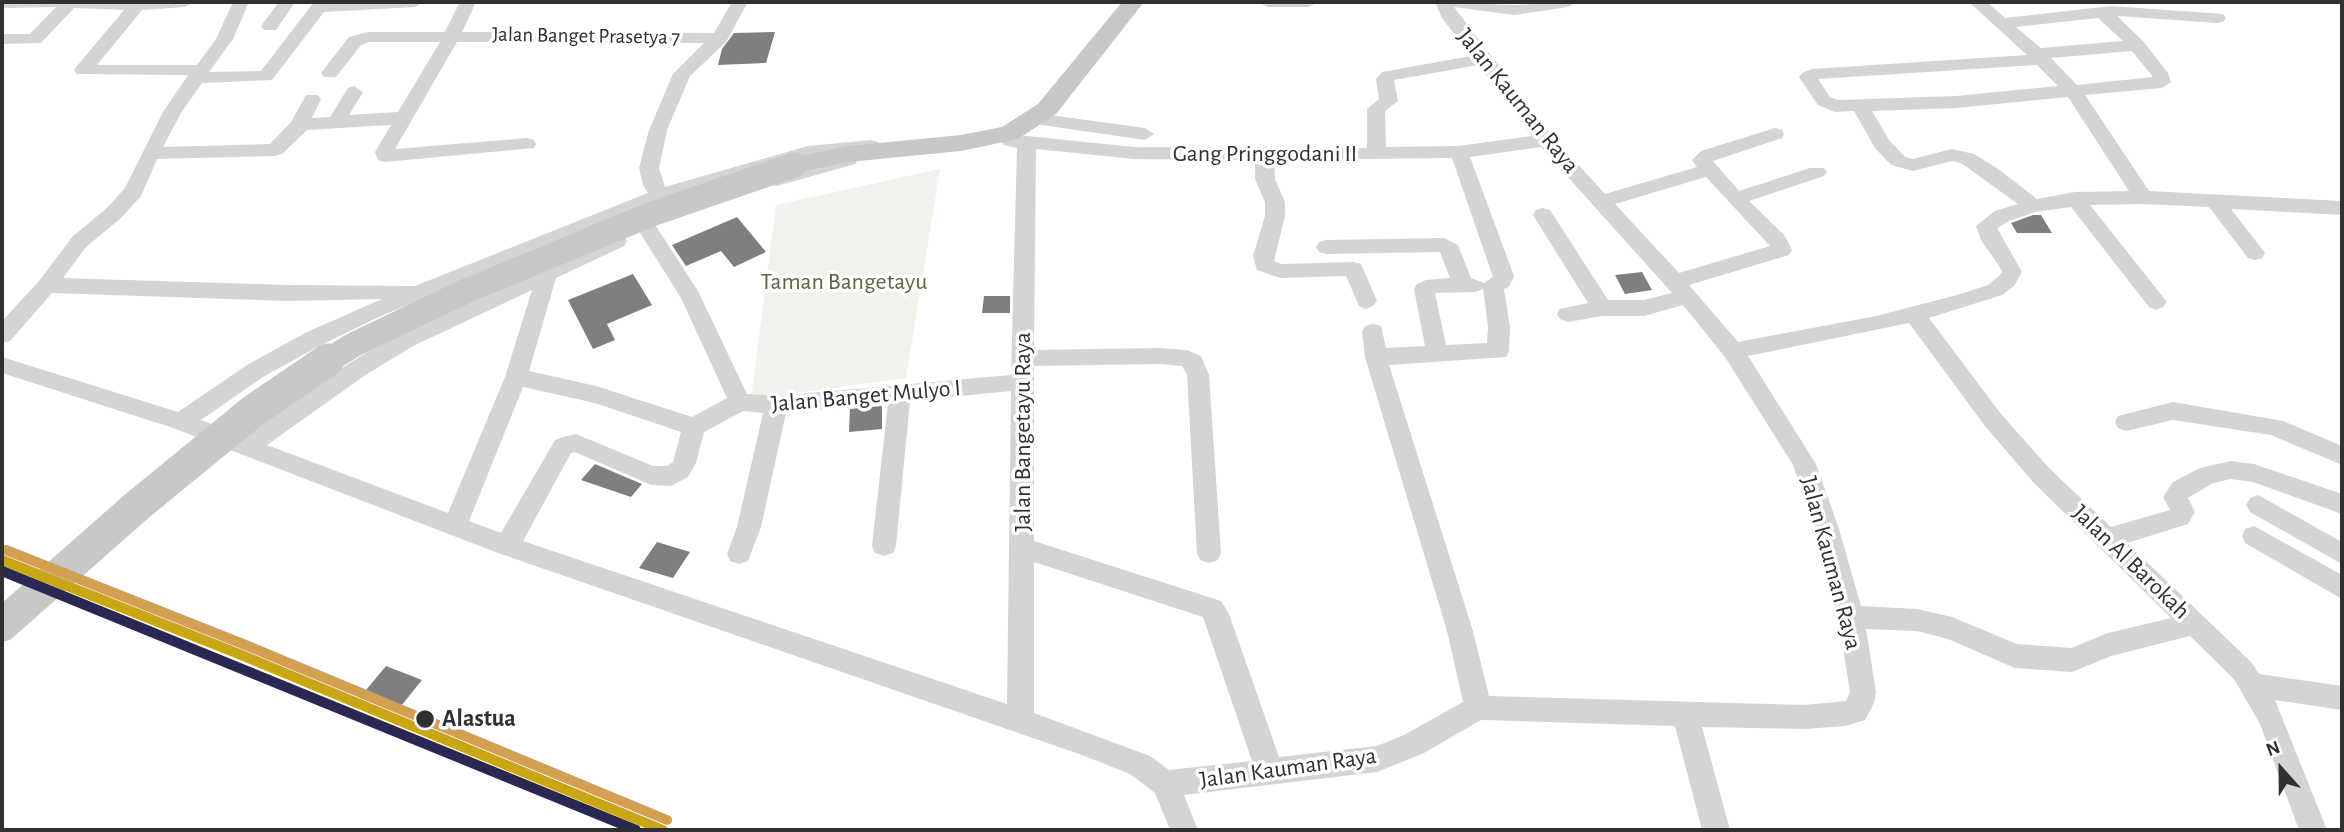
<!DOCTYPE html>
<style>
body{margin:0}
#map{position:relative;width:2344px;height:832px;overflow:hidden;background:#fff;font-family:"Alegreya Sans",sans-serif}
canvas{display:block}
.frame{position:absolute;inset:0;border:4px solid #303030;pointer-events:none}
.north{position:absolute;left:2246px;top:734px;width:70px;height:70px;-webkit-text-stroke:5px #fff;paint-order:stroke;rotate:339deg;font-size:19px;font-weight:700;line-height:28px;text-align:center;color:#303030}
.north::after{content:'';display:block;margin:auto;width:24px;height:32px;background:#303030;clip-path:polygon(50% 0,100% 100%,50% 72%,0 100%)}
</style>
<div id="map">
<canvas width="2344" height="832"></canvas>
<div class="frame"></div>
<div class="north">N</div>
</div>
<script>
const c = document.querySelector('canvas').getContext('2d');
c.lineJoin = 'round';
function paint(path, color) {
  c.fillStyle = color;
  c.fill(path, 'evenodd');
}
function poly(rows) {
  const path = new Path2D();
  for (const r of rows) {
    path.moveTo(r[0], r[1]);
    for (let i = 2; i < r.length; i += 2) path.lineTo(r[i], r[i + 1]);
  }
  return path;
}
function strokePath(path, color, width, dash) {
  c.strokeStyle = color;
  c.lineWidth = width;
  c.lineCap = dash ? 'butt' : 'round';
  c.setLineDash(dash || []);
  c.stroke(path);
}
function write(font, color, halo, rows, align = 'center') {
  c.font = font + ' "Alegreya Sans",sans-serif';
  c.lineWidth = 7;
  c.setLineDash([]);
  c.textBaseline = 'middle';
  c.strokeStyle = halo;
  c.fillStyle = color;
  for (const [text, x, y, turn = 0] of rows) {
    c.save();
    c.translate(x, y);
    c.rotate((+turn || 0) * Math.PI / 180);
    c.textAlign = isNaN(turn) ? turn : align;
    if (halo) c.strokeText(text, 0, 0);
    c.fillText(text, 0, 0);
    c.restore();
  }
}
paint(poly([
 [940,169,906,378,751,399,776,205]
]), '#f0f2ec');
paint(poly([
 [775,32,766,63,718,65,722,49,734,33],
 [2033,215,2041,215,2052,233,2017,233,2011,223],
 [737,217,766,252,734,267,721,251,686,266,672,245],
 [1642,272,1652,290,1625,294,1615,275],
 [633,274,652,305,607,324,615,340,593,349,568,300],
 [984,296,1010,296,1010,313,982,313],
 [882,406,882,429,849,432,850,409],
 [595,464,642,484,631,497,581,480],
 [657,542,690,552,673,578,639,568],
 [386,666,422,680,397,711,361,696]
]), '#7f7f7f');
paint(poly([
 [2,2,193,2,185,7,142,10,97,65,197,65,216,39,233,2,249,2,233,39,209,72,261,71,314,2,423,2,415,7,324,12,272,80,202,83,181,113,163,147,270,144,291,122,306,95,318,95,321,99,312,118,330,117,348,88,354,86,363,92,349,115,398,112,440,42,369,42,361,45,336,77,324,77,321,73,349,37,368,32,445,32,460,2,476,2,462,32,714,33,732,2,748,2,726,42,690,76,667,130,659,168,665,187,808,146,871,140,878,142,880,146,878,150,871,152,850,154,858,160,855,164,777,186,770,185,767,180,770,175,845,155,808,158,668,200,383,315,321,345,263,377,201,420,244,436,348,364,397,334,617,234,624,236,627,241,624,246,556,278,529,371,596,386,692,417,727,398,681,298,637,228,640,223,647,221,654,223,698,291,747,394,776,396,1011,375,1017,148,1004,145,1002,141,1004,137,1027,136,1134,147,1367,148,1367,109,1379,99,1376,79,1382,72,1471,56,1442,18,1435,2,1514,5,1576,2,1568,7,1514,15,1454,7,1552,136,1605,194,1697,167,1692,160,1701,151,1775,128,1782,130,1784,134,1782,138,1713,161,1739,191,1810,168,1824,168,1827,172,1824,176,1749,201,1785,236,1792,250,1789,255,1689,285,1738,342,1876,316,1957,295,1988,285,1999,276,2002,272,1999,266,1981,240,1976,226,1995,211,2018,204,1961,163,1952,161,1913,171,1891,165,1875,148,1854,111,1835,112,1818,105,1799,77,1802,73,1812,69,2027,55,1969,2,1987,2,2005,18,2111,6,2223,14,2226,18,2223,22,2217,23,2117,16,2143,41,2168,73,2171,82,2162,88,2085,95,2149,191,2342,201,2342,215,2231,209,2265,253,2262,258,2255,260,2248,258,2209,207,2143,204,2090,205,2163,297,2167,302,2163,307,2156,310,2149,307,2071,207,2035,212,2009,221,1997,228,2022,272,2014,286,2002,295,1929,318,2001,414,2049,468,2111,527,2170,510,2163,497,2173,482,2200,468,2231,461,2254,464,2342,494,2342,514,2253,482,2231,479,2213,483,2188,498,2195,512,2188,524,2127,543,2252,663,2259,674,2342,686,2342,710,2275,700,2327,830,2299,830,2260,724,2234,679,2190,636,2111,656,2072,672,2015,668,1948,639,1917,631,1866,629,1876,692,1874,703,1865,720,1845,726,1804,729,1702,727,1730,830,1702,830,1675,726,1481,720,1424,753,1377,772,1184,795,1198,830,1170,830,1155,793,1130,774,1082,755,498,553,173,428,2,373,2,357,178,412,247,365,305,333,382,299,288,301,52,293,10,341,2,343,2,321,40,280,72,237,107,208,125,188,163,112,188,75,77,74,74,70,77,66,124,10,74,8,41,43,2,44,2,34,30,34,56,7,8,8,2,7,2,2],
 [2098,18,2123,41,2041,48,2016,27,2098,18],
 [457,42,704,43,673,74,649,130,639,168,643,185,648,193,415,286,288,285,63,278,86,247,121,218,141,196,157,159,275,156,282,154,307,130,391,125,375,152,378,160,385,162,534,148,536,144,534,140,527,138,395,149,457,42],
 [2132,51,2153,77,2077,85,2051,58,2132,51],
 [1478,65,1532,136,1458,146,1386,147,1385,111,1398,101,1394,80,1478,65],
 [2037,65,2058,86,1956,96,1838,100,1830,97,1818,79,2037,65],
 [2068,97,2129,191,2075,192,2037,199,1997,168,1974,154,1952,149,1913,159,1905,157,1889,140,1872,111,1956,108,2068,97],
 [1541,147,1672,293,1644,300,1608,300,1550,210,1543,208,1536,210,1533,215,1588,303,1560,309,1557,314,1560,319,1568,322,1602,316,1644,316,1683,305,1725,357,1793,465,1815,529,1838,617,1850,692,1846,701,1804,705,1489,696,1473,631,1389,365,1506,357,1509,351,1510,327,1504,289,1509,287,1514,276,1470,157,1541,147],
 [1036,149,1134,159,1255,160,1255,179,1265,202,1265,216,1253,256,1257,270,1280,278,1346,276,1359,306,1366,309,1373,306,1377,301,1361,264,1354,262,1281,264,1274,261,1285,216,1285,202,1275,179,1274,160,1452,158,1493,277,1484,283,1471,278,1458,245,1444,238,1326,240,1319,242,1316,247,1319,252,1326,254,1440,252,1450,278,1426,280,1417,284,1414,289,1425,346,1386,348,1381,326,1373,324,1365,326,1362,332,1365,357,1447,631,1463,702,1404,735,1377,746,1279,757,1229,614,1221,601,1034,541,1034,366,1160,364,1182,366,1187,375,1197,553,1200,560,1209,563,1218,560,1221,553,1209,375,1201,356,1187,350,1160,348,1034,350,1036,149],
 [1706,177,1770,246,1679,273,1615,204,1706,177],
 [1483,289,1488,327,1487,343,1446,345,1435,293,1475,292,1483,289],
 [532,290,505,377,448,513,267,445,364,376,413,346,532,290],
 [1909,323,1985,426,2033,482,2171,618,2108,633,2071,648,2017,644,1952,617,1917,609,1861,606,1839,529,1816,464,1748,356,1909,323],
 [523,387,595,403,681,432,673,462,667,466,653,466,576,434,563,437,555,440,501,533,469,521,523,387],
 [1011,391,1007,704,523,541,571,453,575,452,651,485,671,486,688,477,696,463,704,432,743,411,763,413,737,527,727,554,730,561,739,564,748,561,761,527,786,413,888,403,872,546,875,553,884,556,893,553,896,546,910,401,1011,391],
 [1034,562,1203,617,1252,761,1169,770,1150,756,1034,713,1034,562],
 [279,2,295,2,276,30,264,30,261,26,279,2],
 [1259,2,1317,2,1309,7,1267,7,1259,2],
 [1035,113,1145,128,1154,134,1145,140,1028,123,1026,119,1035,113],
 [2173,402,2283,421,2342,446,2342,465,2271,435,2173,420,2126,431,2118,428,2115,422,2118,416,2173,402],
 [2258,495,2342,542,2342,564,2250,512,2246,505,2250,498,2258,495],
 [2254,526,2342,575,2342,599,2245,543,2242,536,2245,529,2254,526]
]), '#d4d4d4');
paint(poly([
 [1122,2,1144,2,1056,114,1018,139,961,151,848,162,794,173,785,171,781,165,785,159,848,146,961,135,1002,127,1038,104,1122,2]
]), '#c8c8c8');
strokePath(poly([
 [325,362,355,344,466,291,652,214,794,165]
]), '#c8c8c8', 25);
strokePath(poly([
 [2,625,137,506,253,411,328,360]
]), '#c8c8c8', 33);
strokePath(poly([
 [2,560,239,654,663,830]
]), '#c9a616', 10);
strokePath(poly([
 [2,571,636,830]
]), '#292853', 10);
strokePath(poly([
 [6,550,243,644,667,820]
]), '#d39f51', 10);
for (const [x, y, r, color] of [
 [425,719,10,"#303030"]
]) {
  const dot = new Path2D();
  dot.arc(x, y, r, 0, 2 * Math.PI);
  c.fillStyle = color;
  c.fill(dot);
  strokePath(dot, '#fff', 2.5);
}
write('21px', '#303030', '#fff', [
 ["Jalan Banget Prasetya 7",586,36,1]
]);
write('24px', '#303030', '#fff', [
 ["Jalan Kauman Raya",1518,101,51],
 ["Gang Pringgodani II",1265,154],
 ["Jalan Banget Mulyo I",866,396,-5],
 ["Jalan Bangetayu Raya",1023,432,-90],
 ["Jalan Al Barokah",2131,562,44],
 ["Jalan Kauman Raya",1831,563,75],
 ["Jalan Kauman Raya",1288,768,-8]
]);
write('24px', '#586741', '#fff', [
 ["Taman Bangetayu",844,282]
]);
write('bold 24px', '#303030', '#fff', [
 ["Alastua",442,719]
], 'left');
</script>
